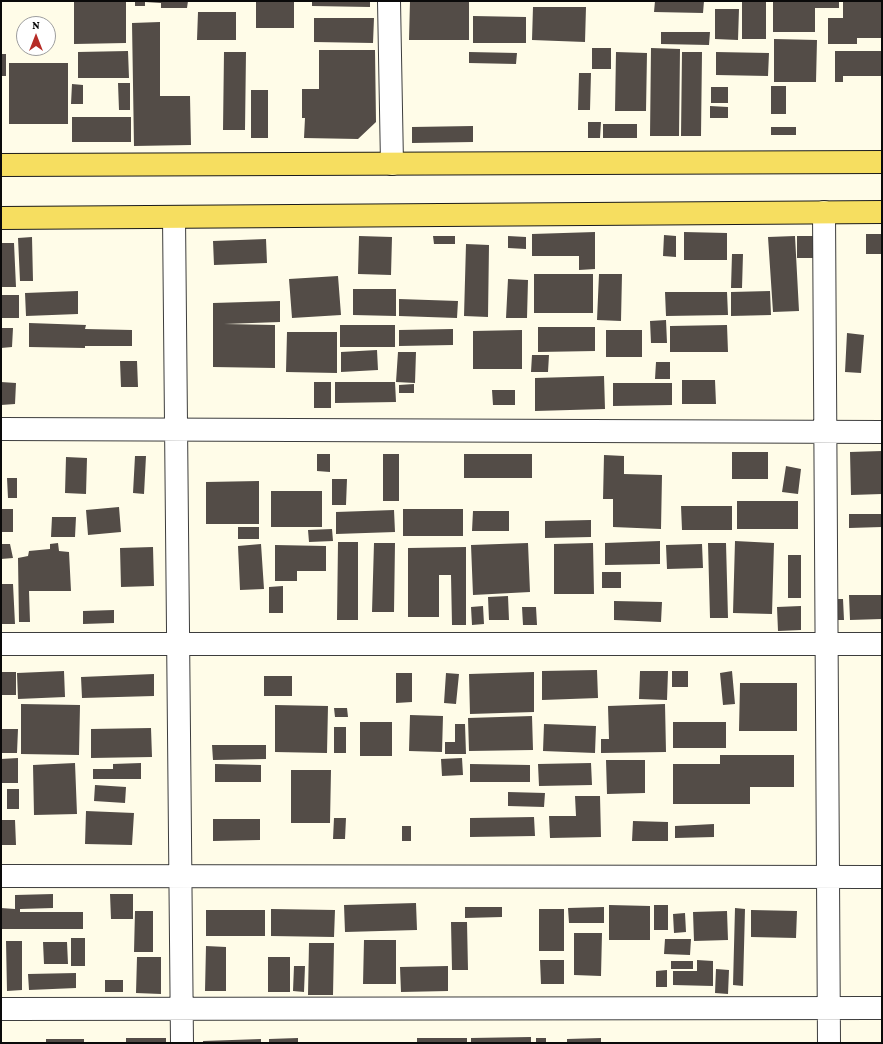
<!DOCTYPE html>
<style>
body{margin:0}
#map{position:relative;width:883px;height:1044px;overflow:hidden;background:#fffce8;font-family:"Crimson Pro",serif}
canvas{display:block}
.frame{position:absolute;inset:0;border:2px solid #0a0a0a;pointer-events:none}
.north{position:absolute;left:16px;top:16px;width:40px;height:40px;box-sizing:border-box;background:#fff;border:1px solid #9d9d9d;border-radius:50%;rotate:0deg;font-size:11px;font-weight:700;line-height:16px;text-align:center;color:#0a0a0a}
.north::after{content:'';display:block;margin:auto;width:14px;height:18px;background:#b62c26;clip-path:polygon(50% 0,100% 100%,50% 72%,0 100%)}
</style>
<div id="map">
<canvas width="883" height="1044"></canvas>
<div class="frame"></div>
<div class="north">N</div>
</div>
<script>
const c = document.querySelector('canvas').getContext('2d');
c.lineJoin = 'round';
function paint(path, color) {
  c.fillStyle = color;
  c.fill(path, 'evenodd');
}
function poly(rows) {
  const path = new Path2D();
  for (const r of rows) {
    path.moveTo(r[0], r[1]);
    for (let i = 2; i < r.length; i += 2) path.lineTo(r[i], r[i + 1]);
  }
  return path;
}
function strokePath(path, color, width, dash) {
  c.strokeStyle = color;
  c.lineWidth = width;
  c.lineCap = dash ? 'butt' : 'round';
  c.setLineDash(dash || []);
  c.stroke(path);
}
paint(poly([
 [74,1,126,1,126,43,74,44],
 [135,1,188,1,187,8,161,8,161,3,145,2,145,6,135,6],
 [256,1,294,1,294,28,256,28],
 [312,1,370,1,370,7,312,6],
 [410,1,469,1,469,40,409,40],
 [655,1,704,1,703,13,654,12],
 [742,1,766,1,766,39,742,39],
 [773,1,839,1,839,8,815,8,815,32,773,32],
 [843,1,882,1,882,38,857,38,857,44,828,44,828,18,843,18],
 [533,7,586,7,585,42,532,40],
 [715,9,739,9,738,40,715,39],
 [198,12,236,12,236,40,197,40],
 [473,16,526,17,526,43,473,43],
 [314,18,374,18,373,43,314,42],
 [160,22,160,96,190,96,191,145,134,146,132,23],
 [661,32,710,32,709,45,661,44],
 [774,39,817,40,816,82,774,82],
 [592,48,611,48,611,69,592,69],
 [651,48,680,49,679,136,650,136],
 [319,50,375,50,376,122,358,139,304,138,305,118,302,118,302,89,319,89],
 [128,51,129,78,78,78,78,52],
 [835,51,882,51,882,76,843,76,843,82,835,82],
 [224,52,246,52,245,130,223,130],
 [469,52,517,53,516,64,469,63],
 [616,52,647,53,646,111,615,111],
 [682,52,702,52,701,136,681,136],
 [716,52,769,53,768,76,716,75],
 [1,54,6,54,6,76,1,76],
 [9,63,68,63,68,124,9,124],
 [579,73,591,73,590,110,578,110],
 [118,83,130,83,130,110,119,110],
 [72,84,83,85,83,104,71,104],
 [771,86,786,86,786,114,771,114],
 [711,87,728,87,728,103,711,103],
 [251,90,268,90,268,138,251,138],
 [710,106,728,107,728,118,710,118],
 [72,117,131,117,131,142,72,142],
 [588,122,601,122,600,138,588,138],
 [603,124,637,124,637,138,603,138],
 [473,126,473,142,412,143,412,127],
 [771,127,796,127,796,135,771,135],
 [595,232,595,269,579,270,579,256,532,256,532,234],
 [684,232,727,233,727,260,684,260],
 [866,234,882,234,882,254,866,254],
 [664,235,676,236,676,257,663,256],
 [359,236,392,237,391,275,358,274],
 [433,236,455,236,455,244,434,244],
 [508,236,526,237,526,249,508,248],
 [795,236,799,311,773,312,768,237],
 [797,236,821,236,821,258,797,258],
 [32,237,33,281,20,281,18,238],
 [266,239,267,263,214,265,213,241],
 [1,243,14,243,16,287,1,287],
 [466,244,489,245,488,317,464,316],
 [732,254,743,254,742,288,731,288],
 [534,274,593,274,593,313,534,313],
 [599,274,622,274,621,321,597,320],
 [338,276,341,315,292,318,289,279],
 [508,279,528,280,527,318,506,318],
 [353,289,396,289,396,316,353,315],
 [78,291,78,314,26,316,25,293],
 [770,291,771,315,731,316,731,292],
 [665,292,727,292,728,315,666,316],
 [1,295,19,295,19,318,1,318],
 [399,299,458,301,457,318,399,316],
 [280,301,280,322,224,324,275,325,275,368,213,367,213,303],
 [666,320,667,343,651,343,650,321],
 [29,323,86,325,85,329,132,330,132,346,85,346,85,348,29,347],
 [340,325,395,325,395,347,340,347],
 [727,325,728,352,670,352,670,326],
 [538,327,595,327,595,351,538,352],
 [1,328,13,328,12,347,1,348],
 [453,329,453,345,399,346,399,330],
 [522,330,522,369,473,369,473,331],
 [606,330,642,330,642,357,606,357],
 [287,332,337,332,337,373,286,372],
 [847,333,864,335,861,373,845,372],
 [377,350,378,370,341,372,341,352],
 [398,352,416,352,415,383,396,382],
 [532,355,549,355,548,372,531,372],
 [120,361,137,361,138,387,121,387],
 [656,362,670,362,670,379,655,379],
 [604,376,605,409,535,411,535,378],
 [682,380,715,380,716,404,682,404],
 [1,382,16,383,15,404,1,405],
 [314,382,331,382,331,408,314,408],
 [335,382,395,382,396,402,335,403],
 [613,383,672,383,672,405,613,406],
 [414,384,414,393,399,393,399,385],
 [492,390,515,390,515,405,493,405],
 [882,451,882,494,851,495,850,452],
 [732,452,768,452,768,479,732,479],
 [317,454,330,454,330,472,317,471],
 [383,454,399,454,399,501,383,501],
 [464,454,532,454,532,478,464,478],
 [604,455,624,456,624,474,662,475,661,529,613,527,613,499,603,499],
 [135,456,146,456,144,494,133,493],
 [66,457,87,458,86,494,65,493],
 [786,466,801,469,798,494,782,492],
 [7,478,17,478,17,498,8,498],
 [332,479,347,479,346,505,332,505],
 [259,481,259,524,206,524,206,482],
 [271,491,322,491,322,527,271,527],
 [737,501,798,501,798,529,737,529],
 [681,506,732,506,732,530,682,530],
 [119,507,121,532,88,535,86,510],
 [1,509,13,509,13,532,1,532],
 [403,509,463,509,463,536,403,536],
 [394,510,395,532,336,534,336,512],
 [473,511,509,511,509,531,472,531],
 [849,514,882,514,882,527,849,528],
 [52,517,76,517,75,537,51,537],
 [591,520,591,537,545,538,545,521],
 [238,527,259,527,259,539,238,539],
 [332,529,333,541,309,542,308,530],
 [660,541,660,564,605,565,605,543],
 [735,541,774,543,772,614,733,613],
 [338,542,358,542,358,620,337,620],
 [58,543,59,551,69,552,71,591,29,591,30,622,19,622,18,558,28,556,29,551,50,549,50,544],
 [374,543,395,543,394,612,372,612],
 [528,543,530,592,473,595,471,545],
 [593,543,594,594,554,594,554,544],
 [708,543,726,543,728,618,710,618],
 [1,544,10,544,13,558,1,559],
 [261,544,264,589,240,590,238,546],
 [702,544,703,568,667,569,666,545],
 [275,545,326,546,326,571,297,571,297,581,275,581],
 [153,547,154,586,121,587,120,548],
 [466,547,466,625,452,625,451,575,439,575,439,617,408,617,408,548],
 [788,555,801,555,801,598,788,598],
 [602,572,621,572,621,588,602,588],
 [1,584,13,584,15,624,1,624],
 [283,586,283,613,269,613,269,587],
 [849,595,882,595,882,619,850,620],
 [508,596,509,620,489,620,488,597],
 [830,599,843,599,844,620,831,620],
 [614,601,662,602,661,622,614,620],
 [483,606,484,624,472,625,471,607],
 [801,606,801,630,778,631,777,607],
 [522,607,536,607,537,625,523,625],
 [114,610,114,623,83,624,83,611],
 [597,670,598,698,542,700,542,671],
 [64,671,65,697,18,699,17,673],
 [640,671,668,671,667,700,639,699],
 [672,671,688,671,688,687,672,687],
 [732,671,735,704,723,705,720,673],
 [1,672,16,672,16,695,1,695],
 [534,672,534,712,470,714,469,674],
 [396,673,412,673,412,702,396,703],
 [446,673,459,674,456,704,444,703],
 [154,674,154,696,82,698,81,677],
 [264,676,292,676,292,696,264,696],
 [740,683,797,683,797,731,739,731],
 [21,704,80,705,79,755,21,754],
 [665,704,666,752,601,753,601,739,609,739,608,706],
 [275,705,328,706,327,753,275,752],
 [334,708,347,708,348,717,335,717],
 [410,715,443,716,442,752,409,751],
 [532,716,533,750,469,751,468,718],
 [360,722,392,722,392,756,360,756],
 [673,722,726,722,726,748,673,748],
 [455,724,465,724,466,754,445,754,445,742,455,742],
 [544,724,596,726,595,753,543,751],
 [334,727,346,727,346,753,334,753],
 [151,728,152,757,91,758,91,729],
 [1,729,18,729,17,753,1,753],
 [212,745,266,745,266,759,213,760],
 [720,755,794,755,794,787,750,787,750,804,673,804,673,764,720,764],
 [18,758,18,783,1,783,1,759],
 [462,758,463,775,442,776,441,759],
 [606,760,645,760,645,793,607,794],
 [75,763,77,814,34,815,33,765],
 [141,763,141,779,93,779,93,769,113,769,113,764],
 [591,763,592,785,539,786,538,764],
 [215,764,261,765,261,782,215,782],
 [470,764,530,765,530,782,470,782],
 [291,770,331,770,330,823,291,823],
 [95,785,126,787,125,803,94,801],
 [7,789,19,789,19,809,7,809],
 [508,792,545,793,544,807,508,806],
 [575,796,600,796,601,837,550,838,549,816,576,816],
 [86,811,134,813,132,845,85,844],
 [534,817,535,836,470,837,470,818],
 [334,818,346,818,345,839,333,839],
 [213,819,260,819,260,840,213,841],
 [1,820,15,820,16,845,1,845],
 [633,821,668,822,668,841,632,841],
 [714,824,714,837,675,838,675,826],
 [402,826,411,826,411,841,402,841],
 [53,894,53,908,20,909,20,912,83,912,83,929,1,929,1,908,15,909,15,895],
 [110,894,133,894,133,919,111,919],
 [416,903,417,930,345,932,344,905],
 [609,905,650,906,650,940,609,940],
 [654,905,668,905,668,930,654,930],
 [465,907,502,907,502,917,465,918],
 [604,907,604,923,569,923,568,908],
 [735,908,745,909,743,986,733,985],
 [271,909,335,910,334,937,271,936],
 [539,909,564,909,564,951,539,951],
 [206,910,265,910,265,936,206,936],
 [751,910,797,911,796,938,751,937],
 [135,911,153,911,153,952,134,952],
 [727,911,728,940,694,941,693,912],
 [685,913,686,932,674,933,673,914],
 [451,922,467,922,468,970,452,970],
 [574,933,602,933,601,976,574,975],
 [71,938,85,938,85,966,71,966],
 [665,939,691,939,690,955,664,954],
 [364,940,396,940,396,984,363,984],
 [6,941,22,941,22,990,7,991],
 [43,942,67,942,68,964,44,964],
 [309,943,334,943,333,995,308,995],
 [206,946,226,947,226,991,205,991],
 [137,957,161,957,161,994,136,993],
 [268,957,290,957,290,992,268,992],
 [540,960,564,960,564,984,541,984],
 [697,960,713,961,713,986,673,985,673,971,697,971],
 [671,961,693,961,693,969,671,969],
 [294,966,305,966,304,992,293,991],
 [448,966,448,991,401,992,400,967],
 [716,969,729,970,728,994,715,993],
 [667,970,667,987,656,987,656,971],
 [76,973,76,988,29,990,28,974],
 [105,980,123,980,123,992,105,992],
 [531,1037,531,1043,471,1043,471,1038],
 [126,1038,166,1038,166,1043,126,1043],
 [298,1038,298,1043,269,1043,269,1039],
 [417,1038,467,1038,467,1043,417,1043],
 [536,1038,546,1038,546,1043,536,1043],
 [601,1038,601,1043,567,1043,567,1039],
 [46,1039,84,1039,84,1043,46,1043],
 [261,1039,261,1043,203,1043,203,1041]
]), '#534c47');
const minor = poly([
 [389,1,392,164],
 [824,212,829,1043],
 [174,217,182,1043],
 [1,429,882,432],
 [1,644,882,644],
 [1,876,882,877],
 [1,1009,882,1008]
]);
const major = poly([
 [1,165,882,162],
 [1,218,882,212]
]);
strokePath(minor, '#3d3d3d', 24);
strokePath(major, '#1b1b1b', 24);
strokePath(minor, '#fff', 22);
strokePath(major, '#f6de60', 22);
</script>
